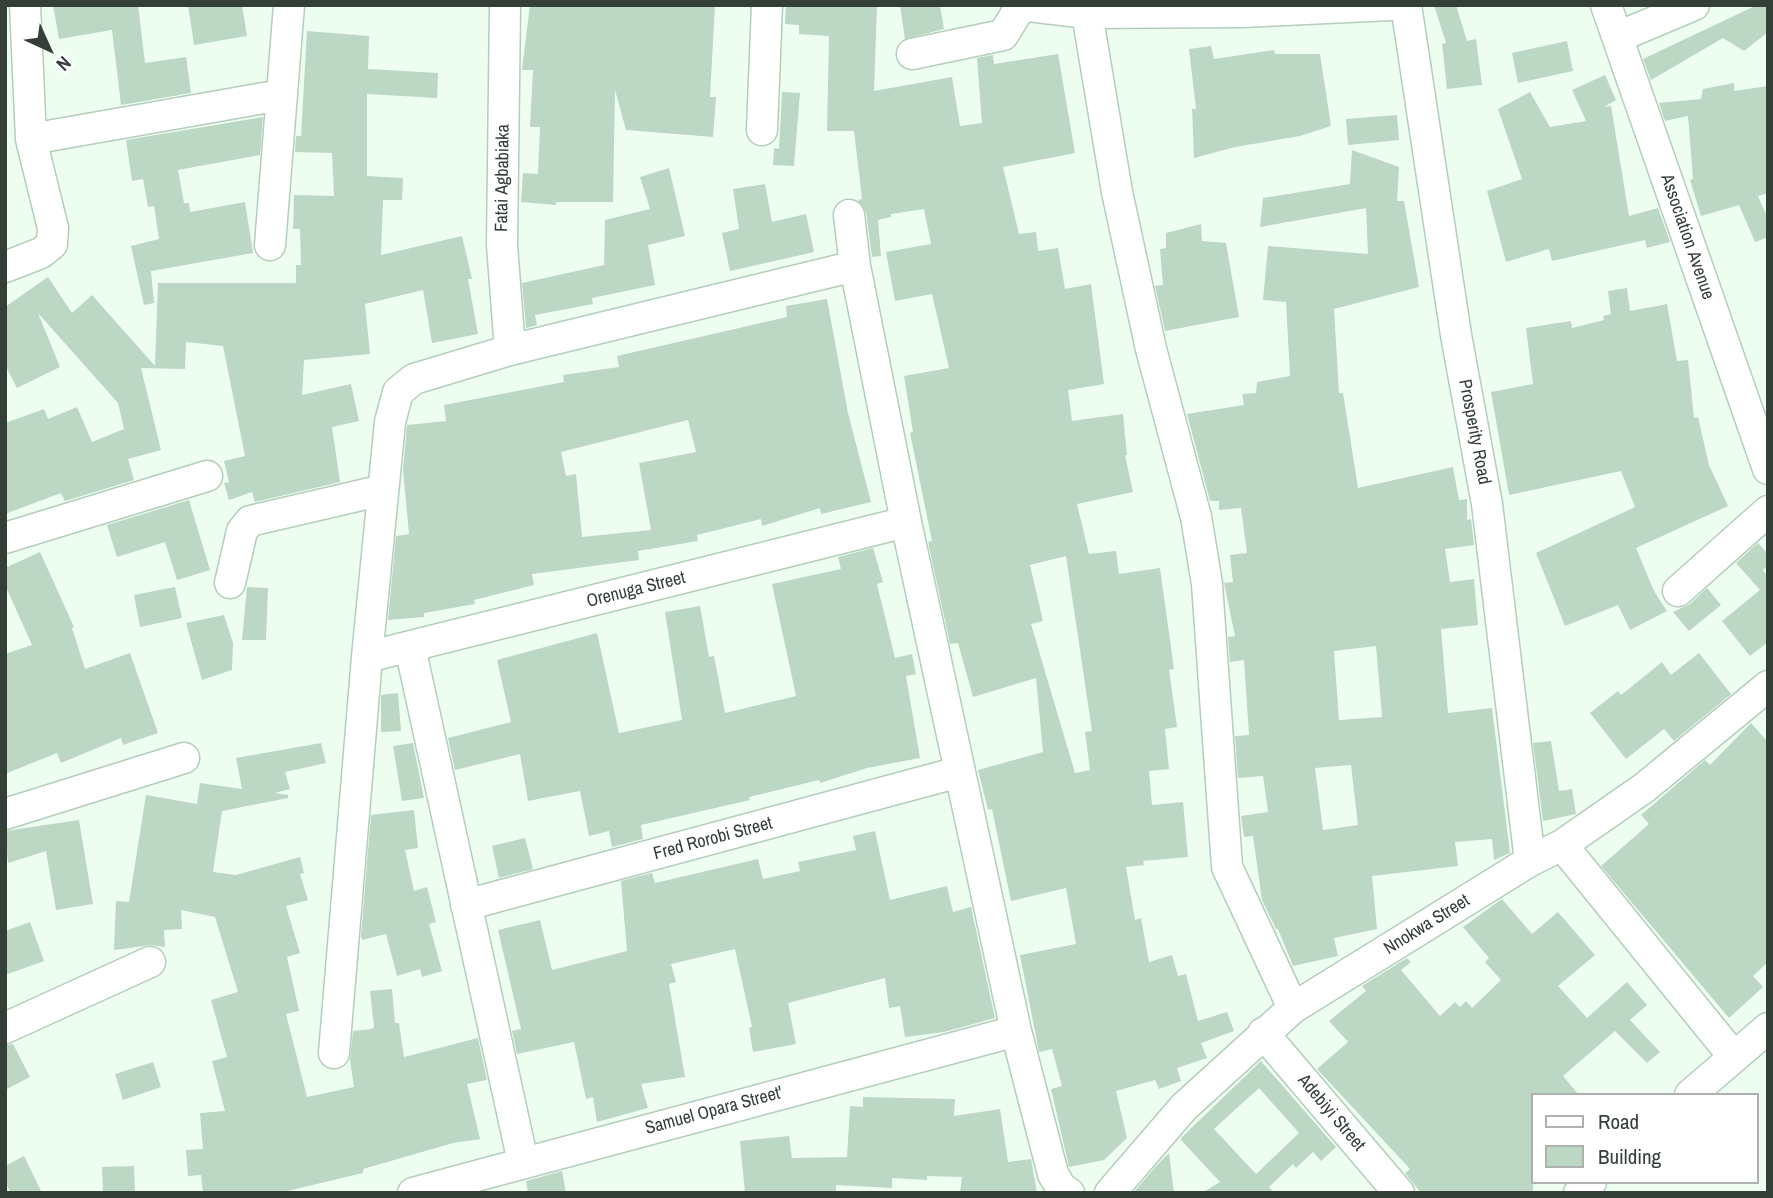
<!DOCTYPE html>
<style>
body{margin:0}
#map{position:relative;width:1773px;height:1198px;overflow:hidden;background:#edfef1;font-family:"Archivo Narrow",sans-serif}
canvas{display:block}
.frame{position:absolute;inset:0;border:7px solid #343f37;pointer-events:none}
.legend{position:absolute;left:1531px;top:1093px;width:228px;height:91px;box-sizing:border-box;background:#fff;border:2px solid #aeb2af;margin:0;padding:9px 12px;list-style:none;font-size:21px;color:#343f37}
.legend li{display:flex;align-items:center;gap:14px;height:35px}
.legend b{width:35px;border:2px solid #aeb2af}
.north{position:absolute;left:14px;top:14px;width:70px;height:70px;-webkit-text-stroke:5px #fff;paint-order:stroke;rotate:135deg;font-size:19px;font-weight:700;line-height:28px;text-align:center;color:#343f37}
.north::after{content:'';display:block;margin:auto;width:24px;height:32px;background:#343f37;clip-path:polygon(50% 0,100% 100%,50% 72%,0 100%)}
</style>
<div id="map">
<canvas width="1773" height="1198"></canvas>
<div class="frame"></div>
<ul class="legend">
<li><b style="height:9px;background:#fff"></b>Road</li>
<li><b style="height:19px;background:#bcd7c3"></b>Building</li>
</ul>
<div class="north">N</div>
</div>
<script>
const c = document.querySelector('canvas').getContext('2d');
c.lineJoin = 'round';
function paint(path, color) {
  c.fillStyle = color;
  c.fill(path, 'evenodd');
}
function poly(rows) {
  const path = new Path2D();
  for (const r of rows) {
    path.moveTo(r[0], r[1]);
    for (let i = 2; i < r.length; i += 2) path.lineTo(r[i], r[i + 1]);
  }
  return path;
}
function strokePath(path, color, width, dash) {
  c.strokeStyle = color;
  c.lineWidth = width;
  c.lineCap = dash ? 'butt' : 'round';
  c.setLineDash(dash || []);
  c.stroke(path);
}
function write(font, color, halo, rows, align = 'center') {
  c.font = font + ' "Archivo Narrow",sans-serif';
  c.lineWidth = 5;
  c.setLineDash([]);
  c.textBaseline = 'middle';
  c.strokeStyle = halo;
  c.fillStyle = color;
  for (const [text, x, y, turn = 0] of rows) {
    c.save();
    c.translate(x, y);
    c.rotate((+turn || 0) * Math.PI / 180);
    c.textAlign = isNaN(turn) ? turn : align;
    if (halo) c.strokeText(text, 0, 0);
    c.fillText(text, 0, 0);
    c.restore();
  }
}
paint(poly([
 [53,5,138,5,145,63,186,57,191,93,121,105,112,30,59,39],
 [188,5,242,5,247,36,194,45],
 [530,5,715,5,710,97,716,97,713,137,626,130,615,90,613,202,556,202,556,205,521,202,523,173,538,174,540,127,530,127,533,70,522,70],
 [786,5,877,5,874,91,952,77,960,126,982,123,977,58,993,55,994,64,1058,54,1075,153,1003,167,1019,234,1036,232,1038,251,1058,248,1065,289,1091,284,1104,384,1068,390,1072,421,1123,414,1127,455,1125,455,1133,492,1077,504,1089,554,1116,551,1119,574,1160,568,1174,669,1169,670,1177,727,1165,729,1169,769,1149,771,1152,805,1183,802,1188,857,1143,861,1144,865,1126,867,1135,920,1141,918,1149,962,1172,955,1178,976,1186,974,1198,1021,1227,1012,1234,1031,1201,1043,1207,1058,1177,1068,1181,1081,1159,1089,1155,1080,1116,1091,1127,1138,1104,1160,1069,1167,1051,1089,1062,1086,1052,1049,1039,1052,1020,955,1076,944,1066,888,1011,901,992,809,988,810,978,770,1043,752,1036,678,973,697,958,643,950,644,928,542,932,541,910,433,913,432,904,376,949,368,932,294,895,301,886,252,931,244,924,209,891,214,891,217,878,220,881,256,872,257,866,212,858,200,862,199,854,131,827,131,829,36,799,34,799,25,785,24],
 [1066,556,1092,731,1085,732,1090,770,1075,773,1031,624,1043,621,1030,565],
 [900,5,940,5,944,29,905,39],
 [1434,5,1456,5,1467,41,1476,39,1482,85,1447,89,1442,44,1446,43],
 [1757,5,1768,5,1768,32,1744,51,1723,38,1651,80,1643,59],
 [307,31,369,36,368,69,438,73,437,98,367,94,367,176,403,178,402,200,383,200,381,255,462,236,472,279,468,279,478,334,432,343,423,290,365,304,370,354,304,360,302,395,351,384,359,421,332,427,340,482,255,502,252,492,229,500,224,483,229,482,224,461,245,456,223,346,186,342,185,369,141,368,161,450,128,459,134,480,65,501,61,493,5,514,5,423,44,409,48,419,77,407,92,442,124,429,118,403,38,313,60,367,17,388,5,365,5,307,48,277,72,313,92,295,155,366,158,283,296,283,296,265,301,265,300,229,293,229,294,195,334,196,332,153,295,152,296,136,301,136],
 [1567,41,1573,71,1518,83,1512,53],
 [1211,46,1214,59,1274,50,1275,54,1320,54,1331,126,1300,136,1235,147,1194,158,1192,109,1196,109,1189,49],
 [1605,75,1616,100,1604,107,1611,106,1629,216,1658,208,1670,242,1647,248,1645,240,1552,261,1549,249,1506,262,1487,191,1522,179,1498,109,1530,92,1550,127,1586,121,1572,90],
 [1734,83,1734,91,1768,86,1768,193,1758,196,1768,219,1768,237,1755,242,1739,205,1701,216,1690,180,1693,179,1688,116,1665,121,1659,103,1701,99,1703,89],
 [782,92,800,93,794,166,773,165,774,148,779,149],
 [1397,115,1399,140,1348,145,1346,119],
 [263,117,260,155,178,170,184,203,189,203,190,212,245,202,253,253,151,271,154,303,144,305,131,246,159,239,154,206,148,207,143,179,132,181,126,140],
 [1352,150,1399,167,1397,201,1404,201,1419,287,1334,309,1339,393,1343,393,1358,488,1453,467,1459,500,1467,499,1467,520,1471,519,1474,545,1445,549,1450,582,1474,579,1478,625,1441,629,1448,713,1492,708,1510,853,1494,860,1492,839,1455,842,1458,866,1372,876,1377,929,1334,938,1338,956,1293,966,1278,929,1276,929,1262,900,1253,836,1244,837,1241,816,1268,812,1263,776,1238,778,1235,736,1249,735,1244,660,1230,662,1228,637,1235,636,1224,583,1233,582,1230,555,1247,553,1241,508,1219,510,1219,501,1210,501,1187,414,1244,405,1242,394,1256,393,1257,382,1290,376,1286,302,1263,300,1268,246,1368,254,1366,208,1260,227,1263,198,1350,184],
 [1376,646,1382,717,1339,720,1334,651],
 [1351,765,1358,825,1323,830,1315,768],
 [669,168,685,236,648,245,655,285,592,298,593,304,535,315,537,325,526,328,522,283,604,265,605,220,650,209,640,177],
 [765,184,772,222,806,214,814,252,730,271,722,233,739,229,733,189],
 [1201,224,1202,241,1226,243,1239,317,1165,331,1155,286,1163,285,1160,249,1166,248,1166,233],
 [1627,288,1630,311,1667,304,1677,361,1688,360,1694,418,1698,417,1709,465,1728,506,1636,548,1654,591,1667,611,1630,630,1618,605,1565,626,1536,553,1635,507,1621,471,1509,495,1491,392,1533,384,1526,328,1571,321,1572,328,1604,320,1603,316,1611,314,1608,291],
 [827,299,848,413,871,502,821,514,820,508,762,526,761,519,697,535,698,541,638,551,639,560,532,574,534,585,474,600,475,604,424,613,424,617,388,620,396,536,409,534,403,470,407,425,446,421,444,405,564,382,563,375,619,367,617,356,787,317,786,306],
 [688,420,696,452,639,463,651,530,582,537,576,474,566,476,561,452],
 [189,500,210,570,177,580,165,542,117,557,107,525],
 [1758,543,1768,554,1768,565,1763,570,1768,578,1768,642,1750,656,1722,621,1760,590,1736,563],
 [873,548,883,582,877,584,895,658,912,654,916,674,906,676,920,758,867,768,820,783,819,780,749,797,750,800,641,825,643,839,612,847,609,831,589,836,580,791,528,801,520,754,455,770,448,738,511,722,497,660,597,633,619,733,682,720,665,612,700,606,709,657,714,656,725,713,796,696,772,584,841,569,838,557],
 [40,552,74,627,72,628,85,669,130,653,158,733,123,745,121,738,61,763,57,753,5,774,5,654,32,645,5,585,5,568],
 [175,587,182,618,140,627,134,595],
 [247,587,268,588,266,640,242,640],
 [1707,588,1721,605,1689,631,1673,612,1690,604],
 [224,615,233,643,232,670,202,680,186,623],
 [1699,653,1731,694,1674,741,1664,729,1626,759,1590,713,1618,691,1621,695,1662,662,1671,675],
 [398,693,401,731,381,732,381,695],
 [1751,723,1768,742,1768,962,1753,976,1763,987,1729,1018,1601,866,1649,824,1641,815,1705,760,1710,765],
 [1551,741,1559,791,1572,789,1576,814,1543,821,1533,743],
 [321,743,326,763,285,772,290,789,275,793,288,795,288,798,222,811,213,872,236,875,300,857,304,873,300,874,308,900,286,906,300,953,287,957,299,1011,286,1014,307,1097,354,1087,350,1060,353,1031,372,1029,374,1027,370,991,392,989,395,1023,399,1023,404,1057,478,1038,487,1080,467,1084,480,1139,453,1143,363,1169,363,1173,279,1193,203,1193,201,1175,188,1176,186,1150,203,1149,200,1113,225,1111,212,1061,227,1057,211,1000,238,992,215,917,181,910,182,929,164,930,165,947,151,945,114,950,116,901,129,902,146,795,197,804,200,783,242,789,236,758],
 [413,743,424,798,402,801,393,746],
 [414,810,418,848,405,850,414,891,427,887,436,922,429,924,442,971,422,977,420,969,397,976,386,934,362,940,361,936,371,815],
 [79,820,93,904,56,910,46,851,8,863,5,831],
 [875,831,890,900,947,886,953,912,971,907,995,1018,944,1032,905,1037,900,1006,889,1008,885,978,788,1003,796,1044,753,1052,749,1028,752,1027,735,949,671,964,676,982,669,984,685,1077,641,1084,648,1108,597,1122,593,1097,586,1099,574,1042,517,1054,512,1031,521,1029,498,930,540,920,552,970,627,951,621,881,652,873,655,883,758,859,763,879,800,871,798,862,856,850,853,836],
 [525,838,533,869,499,878,492,846],
 [1502,899,1532,934,1558,912,1595,955,1558,986,1587,1018,1627,982,1647,1005,1630,1020,1660,1052,1647,1063,1615,1031,1563,1076,1579,1095,1533,1095,1533,1193,1421,1193,1405,1173,1410,1169,1317,1069,1348,1042,1329,1021,1366,991,1362,986,1407,958,1411,962,1401,970,1440,1016,1455,1002,1460,1007,1466,1001,1472,1008,1501,980,1485,962,1489,958,1463,927],
 [30,922,44,961,5,975,5,931],
 [13,1044,30,1077,5,1090,5,1045],
 [1261,1061,1336,1147,1321,1161,1313,1152,1296,1168,1293,1164,1269,1187,1274,1193,1202,1193,1220,1182,1181,1140,1182,1137],
 [1259,1088,1299,1133,1256,1174,1214,1129],
 [153,1062,161,1087,123,1100,115,1074],
 [863,1097,955,1099,954,1116,1000,1109,1008,1162,1031,1159,1037,1193,960,1193,962,1177,927,1176,927,1180,892,1178,892,1188,836,1185,836,1193,745,1193,740,1141,789,1136,792,1158,847,1157,850,1106,863,1107],
 [1169,1153,1174,1193,1133,1193,1157,1165],
 [24,1156,42,1193,11,1193,5,1182,5,1166],
 [134,1166,135,1193,103,1193,102,1167],
 [562,1171,566,1193,528,1193,526,1181]
]), '#bcd7c3');
const minor = poly([
 [505,5,502,245,510,350],
 [1020,5,1087,13,1242,12,1391,5],
 [1406,5,1456,335,1487,504,1530,861],
 [1606,5,1768,469],
 [1087,13,1117,192,1151,349,1196,517,1207,584,1227,867,1293,1008],
 [1618,37,1694,5],
 [912,54,1003,35,1021,6],
 [762,130,767,5],
 [31,139,281,95],
 [849,215,855,266,906,522,1016,1031,1053,1174,1061,1188,1069,1193],
 [270,245,289,5],
 [5,267,41,253,52,244,53,228,31,139,25,5],
 [5,538,207,476],
 [230,583,242,531,250,521,383,490],
 [1678,591,1768,511],
 [410,647,523,1162],
 [367,657,906,522],
 [5,814,184,758],
 [1562,845,1734,1057],
 [466,905,959,772],
 [5,1028,150,962],
 [1263,1033,1399,1193],
 [334,1053,367,657,390,422,398,392,414,379,510,350,855,266],
 [1690,1095,1768,1028],
 [413,1193,1016,1031],
 [1110,1193,1184,1107,1293,1008,1530,861,1562,845,1644,788,1768,686],
 [1579,1193,1591,1182]
]);
strokePath(minor, '#b3ceba', 33);
strokePath(minor, '#fff', 30);
write('18px', '#343f37', '#fff', [
 ["Fatai Agbabiaka",503,178,-89],
 ["Association Avenue",1687,237,71],
 ["Prosperity Road",1474,432,79],
 ["Orenuga Street",636,590,-14],
 ["Fred Rorobi Street",713,839,-15],
 ["Nnokwa Street",1427,925,-32],
 ["Samuel Opara Street'",714,1111,-15],
 ["Adebiyi Street",1331,1113,50]
]);
</script>
